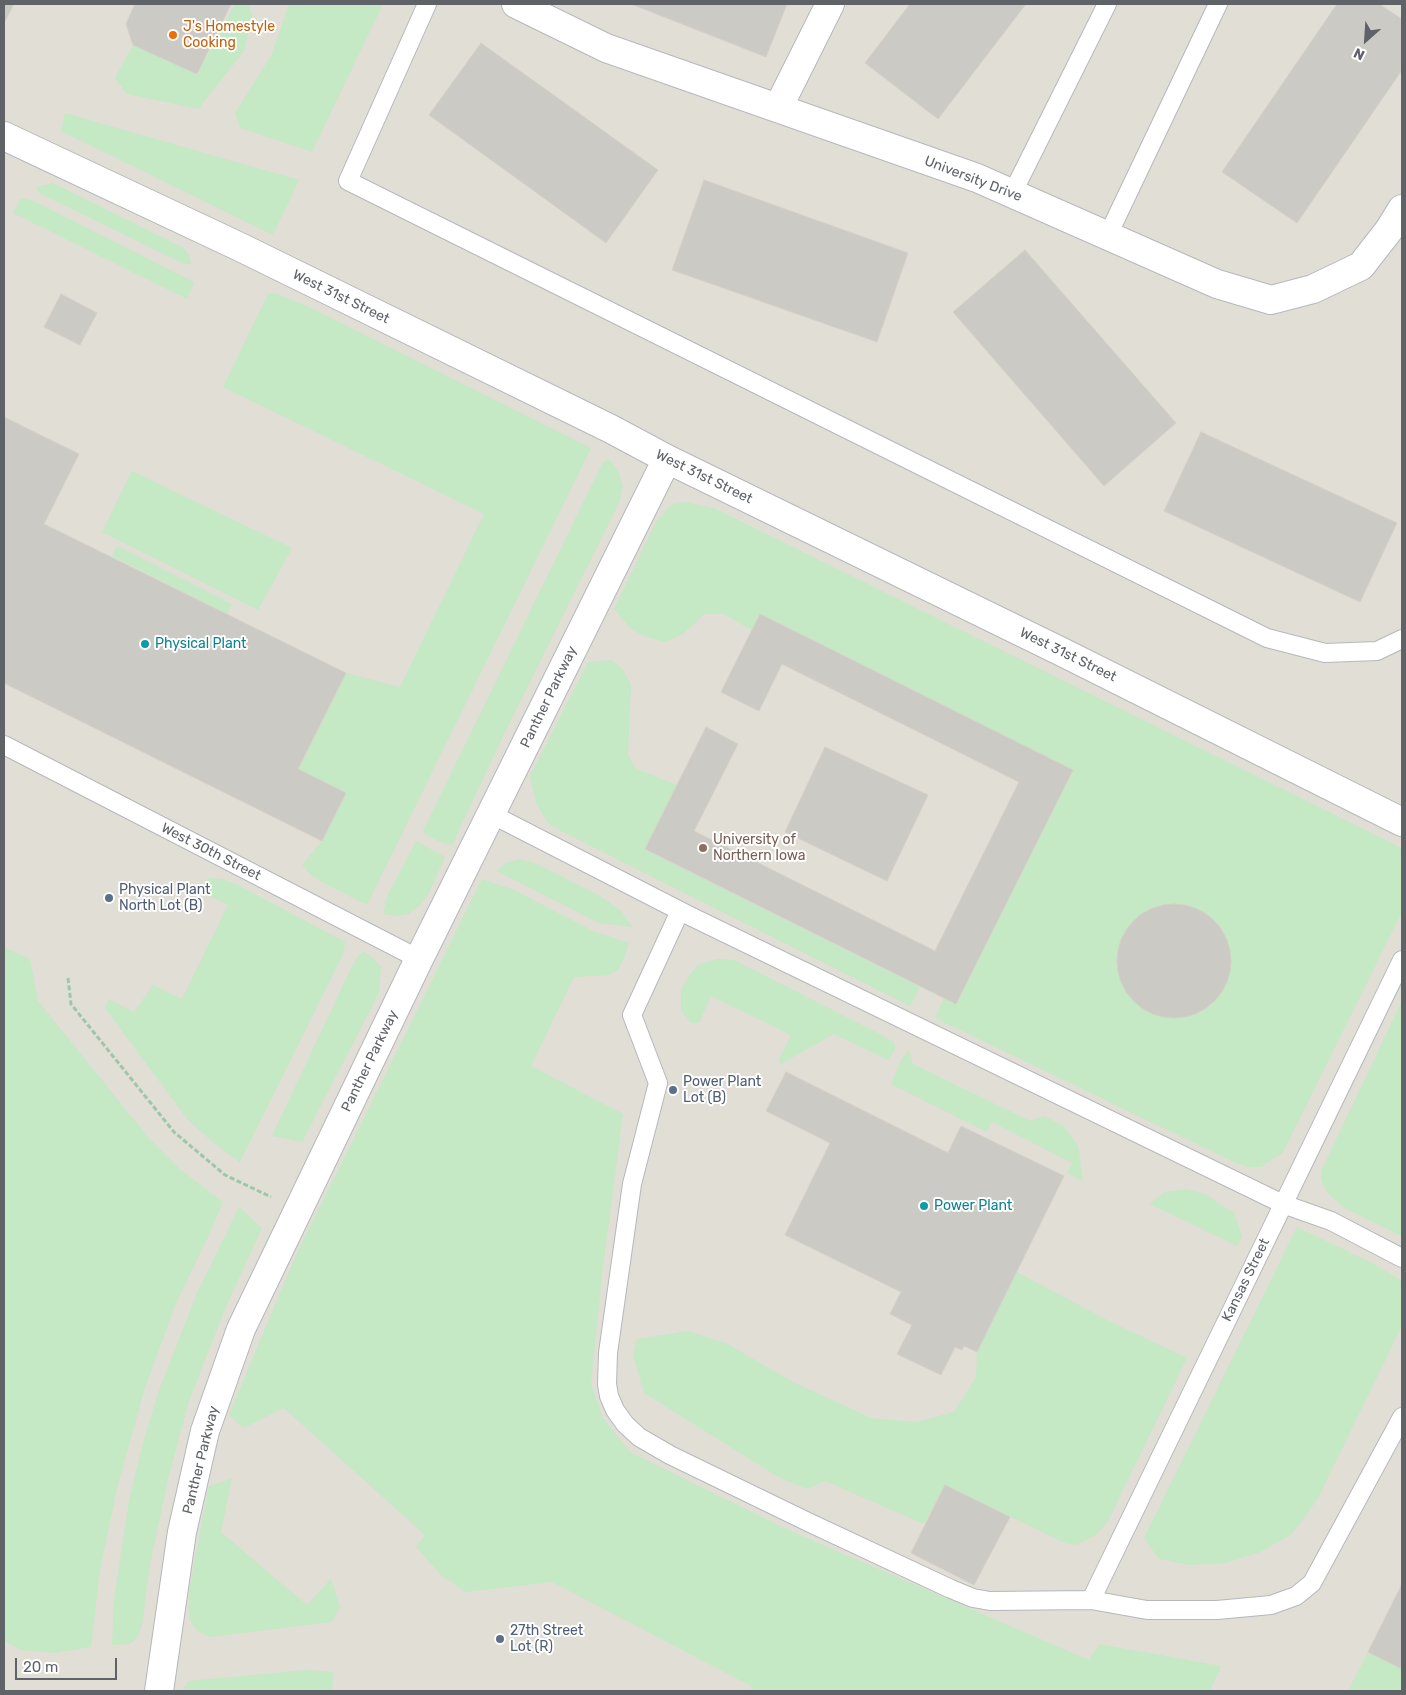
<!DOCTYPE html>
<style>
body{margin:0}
#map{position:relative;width:1406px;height:1695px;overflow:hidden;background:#f1efe8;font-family:Rubik,sans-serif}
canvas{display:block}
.frame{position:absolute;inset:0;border:5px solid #5f6368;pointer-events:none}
.north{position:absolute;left:1341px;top:15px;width:50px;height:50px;-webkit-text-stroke:4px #fff;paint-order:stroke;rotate:206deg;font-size:14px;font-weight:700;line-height:20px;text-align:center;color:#5f6368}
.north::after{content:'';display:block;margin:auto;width:18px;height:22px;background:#5f6368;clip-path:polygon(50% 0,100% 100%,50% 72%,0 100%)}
.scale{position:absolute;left:15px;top:1658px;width:102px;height:22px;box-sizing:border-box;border:2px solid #5f6368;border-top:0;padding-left:6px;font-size:15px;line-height:18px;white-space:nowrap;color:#5f6368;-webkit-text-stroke:4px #fff;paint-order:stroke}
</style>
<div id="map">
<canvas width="1406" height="1695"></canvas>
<div class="frame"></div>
<div class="north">N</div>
<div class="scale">20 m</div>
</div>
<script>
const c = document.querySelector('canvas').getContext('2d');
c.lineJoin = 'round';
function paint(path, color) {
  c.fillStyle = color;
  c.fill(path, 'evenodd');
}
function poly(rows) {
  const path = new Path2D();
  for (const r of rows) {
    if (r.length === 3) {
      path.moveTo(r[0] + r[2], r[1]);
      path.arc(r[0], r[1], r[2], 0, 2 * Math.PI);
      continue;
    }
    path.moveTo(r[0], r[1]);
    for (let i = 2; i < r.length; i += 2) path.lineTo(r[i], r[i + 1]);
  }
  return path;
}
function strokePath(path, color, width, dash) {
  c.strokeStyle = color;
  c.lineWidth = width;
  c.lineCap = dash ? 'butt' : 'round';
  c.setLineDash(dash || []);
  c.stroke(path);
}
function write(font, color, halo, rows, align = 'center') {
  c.font = font + ' Rubik,sans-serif';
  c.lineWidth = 4;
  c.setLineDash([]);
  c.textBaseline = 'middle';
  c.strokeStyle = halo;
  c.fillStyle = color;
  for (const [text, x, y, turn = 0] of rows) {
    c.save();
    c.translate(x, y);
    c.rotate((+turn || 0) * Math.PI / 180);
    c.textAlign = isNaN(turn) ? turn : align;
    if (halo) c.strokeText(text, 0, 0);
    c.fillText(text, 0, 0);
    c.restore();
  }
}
paint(poly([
 [4,4,1402,4,1402,1691,4,1691]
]), '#e1ded6');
paint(poly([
 [235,4,248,4,252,15,244,51,198,109,127,94,115,78,133,45,197,74],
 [289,4,383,4,312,152,240,128,235,113,271,56],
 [65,113,299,180,273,235,61,131],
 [53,183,184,248,189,255,191,264,184,264,39,193,36,187],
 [21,198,34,201,194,282,187,299,13,213],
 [276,293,313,309,591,448,367,905,320,881,312,876,302,865,322,841,346,793,298,769,346,673,400,687,484,514,223,387,268,294],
 [608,459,618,470,623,486,619,503,504,734,452,845,440,842,425,834,423,831,602,464],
 [132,471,292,548,258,610,102,532],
 [686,502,714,508,1400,847,1402,850,1402,912,1283,1152,1261,1167,1249,1167,1238,1164,935,1018,944,998,956,1004,1072,770,760,614,752,630,723,614,704,614,683,634,665,642,647,637,631,629,614,609,657,520,672,504],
 [117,546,232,604,227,614,112,556],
 [612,660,623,670,631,685,628,755,635,768,677,785,645,850,920,987,910,1006,561,831,548,823,536,803,530,776,588,662],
 [416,841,445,857,428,895,418,907,408,914,396,916,383,914,387,897],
 [521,859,539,865,600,896,621,911,632,927,599,923,497,871,506,863],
 [208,878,222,879,240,886,345,942,344,952,240,1162,216,1145,188,1120,105,1008,109,999,134,1012,153,985,182,999,228,905,200,891],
 [482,879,514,890,593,931,629,943,624,959,618,970,609,975,574,977,531,1066,623,1114,602,1275,591,1384,603,1418,630,1452,793,1532,1089,1660,1099,1644,1221,1666,1210,1691,751,1691,751,1686,552,1582,465,1592,441,1575,416,1547,425,1535,284,1408,243,1428,229,1415,295,1257],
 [4,947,30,959,38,1001,147,1136,181,1170,223,1202,212,1228,175,1306,145,1388,118,1484,100,1570,91,1647,54,1653,21,1650,4,1641],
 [363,951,372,957,381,967,379,993,302,1142,272,1136,354,962],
 [717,959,734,960,874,1031,894,1042,895,1050,888,1060,834,1034,781,1064,779,1060,791,1035,711,996,699,1023,691,1023,681,1011,681,989,691,973,699,964],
 [1402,1001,1402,1236,1344,1208,1326,1191,1321,1179,1322,1169],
 [909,1050,913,1064,1030,1121,1044,1116,1064,1126,1078,1146,1083,1181,1067,1173,1072,1163,992,1122,987,1132,891,1084,901,1060],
 [1186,1189,1205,1194,1234,1213,1242,1236,1237,1246,1150,1204,1165,1192],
 [239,1207,262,1228,227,1304,189,1401,169,1475,150,1564,142,1625,138,1637,130,1644,112,1645,114,1598,129,1501,143,1443,158,1393,197,1293],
 [1297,1227,1374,1264,1402,1281,1402,1326,1318,1498,1292,1534,1258,1553,1225,1563,1190,1565,1159,1559,1144,1538],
 [1017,1272,1109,1321,1187,1358,1108,1521,1096,1535,1075,1545,1065,1543,945,1485,924,1524,825,1481,807,1489,780,1478,644,1393,633,1355,637,1339,688,1331,728,1344,791,1381,871,1418,917,1422,954,1412,976,1377,977,1352],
 [232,1478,221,1532,307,1605,331,1579,340,1607,332,1622,210,1637,197,1631,189,1618,189,1591,209,1486],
 [1368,1652,1402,1669,1402,1691,1348,1691],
 [307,1670,334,1672,332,1691,182,1691,188,1681]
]), '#c5e8c5');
const building = poly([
 [4,4,14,4,4,23,4,4],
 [135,4,231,4,197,74,133,45,126,24,135,4],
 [631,4,787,4,766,57,631,4],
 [910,4,1026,4,938,119,865,63,910,4],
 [1337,4,1379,4,1402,19,1402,70,1297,223,1222,172,1337,4],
 [481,43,658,170,606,243,429,115,481,43],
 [704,180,908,253,877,342,672,270,704,180],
 [1025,250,1176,423,1104,486,953,312,1025,250],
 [61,294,97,313,80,345,44,327,61,294],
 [4,417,79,454,44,524,346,673,298,769,346,793,322,841,4,683,4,417],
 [1201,432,1397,523,1360,602,1164,511,1201,432],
 [760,614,1073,770,956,1004,645,849,706,727,738,744,694,831,935,951,1019,782,782,664,759,711,721,692,760,614],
 [825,747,928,795,887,881,785,832,825,747],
 [1174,961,57],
 [786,1072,948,1153,961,1126,1064,1176,977,1352,964,1346,962,1350,955,1347,941,1375,897,1354,912,1325,890,1314,901,1292,785,1235,830,1143,766,1111,786,1072],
 [945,1485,1010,1517,974,1585,911,1553,945,1485],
 [1402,1584,1402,1669,1368,1652,1402,1584]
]);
paint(building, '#cccac5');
strokePath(building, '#d6d1c6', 1);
const service = poly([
 [427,4,348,181,1267,638,1325,653,1377,651,1402,639],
 [1012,194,1107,4],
 [1108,235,1218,4],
 [4,745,419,959],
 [491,814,690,916,1283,1204,1331,1221,1402,1258],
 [680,911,632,1015,658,1083,632,1184,608,1353,607,1384,609,1396,615,1410,625,1424,639,1437,670,1455,808,1522,951,1589,973,1598,990,1601,1091,1600,1147,1610,1217,1610,1271,1605,1296,1596,1312,1583,1402,1417],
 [1091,1600,1402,960]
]);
const minor = poly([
 [516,4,606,48,977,178,1217,284,1271,300,1313,289,1361,266,1389,230,1402,209],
 [778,108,830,4],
 [4,136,240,247,611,429,667,459,1062,652,1402,822],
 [159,1691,182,1532,202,1444,205,1431,241,1329,419,959,667,459]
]);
strokePath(service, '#b5b8bc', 20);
strokePath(minor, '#b5b8bc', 30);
strokePath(poly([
 [68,978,71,1004,174,1132,225,1175,271,1197]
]), '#9cc7a9', 3, [5, 2.5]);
strokePath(service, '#fff', 18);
strokePath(minor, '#fff', 28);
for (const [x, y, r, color] of [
 [173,35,5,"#e8710a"],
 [145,644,5,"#0f9aa8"],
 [703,848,5,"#8d6e63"],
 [109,898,5,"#5c6f8a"],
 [673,1090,5,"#5c6f8a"],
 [924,1206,5,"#0f9aa8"],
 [500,1639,5,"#5c6f8a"]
]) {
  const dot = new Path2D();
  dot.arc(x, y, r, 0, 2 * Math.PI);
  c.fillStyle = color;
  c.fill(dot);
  strokePath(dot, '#fff', 2);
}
write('14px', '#c56008', '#fff', [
 ["J's Homestyle",183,27],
 ["Cooking",183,43]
], 'left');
write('14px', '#5f6368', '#fff', [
 ["University Drive",973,179,21],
 ["West 31st Street",341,297,26],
 ["West 31st Street",704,477,26],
 ["West 31st Street",1068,655,26],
 ["Panther Parkway",549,697,-64],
 ["West 30th Street",211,852,27],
 ["Panther Parkway",370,1061,-64],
 ["Kansas Street",1246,1280,-64],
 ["Panther Parkway",201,1460,-76]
]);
write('14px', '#0d838f', '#fff', [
 ["Physical Plant",155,644],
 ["Power Plant",934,1206]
], 'left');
write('14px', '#785e54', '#fff', [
 ["University of",713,840],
 ["Northern Iowa",713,856]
], 'left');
write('14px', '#4e5e75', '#fff', [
 ["Physical Plant",119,890],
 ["North Lot (B)",119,906],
 ["Power Plant",683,1082],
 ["Lot (B)",683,1098],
 ["27th Street",510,1631],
 ["Lot (R)",510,1647]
], 'left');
</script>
